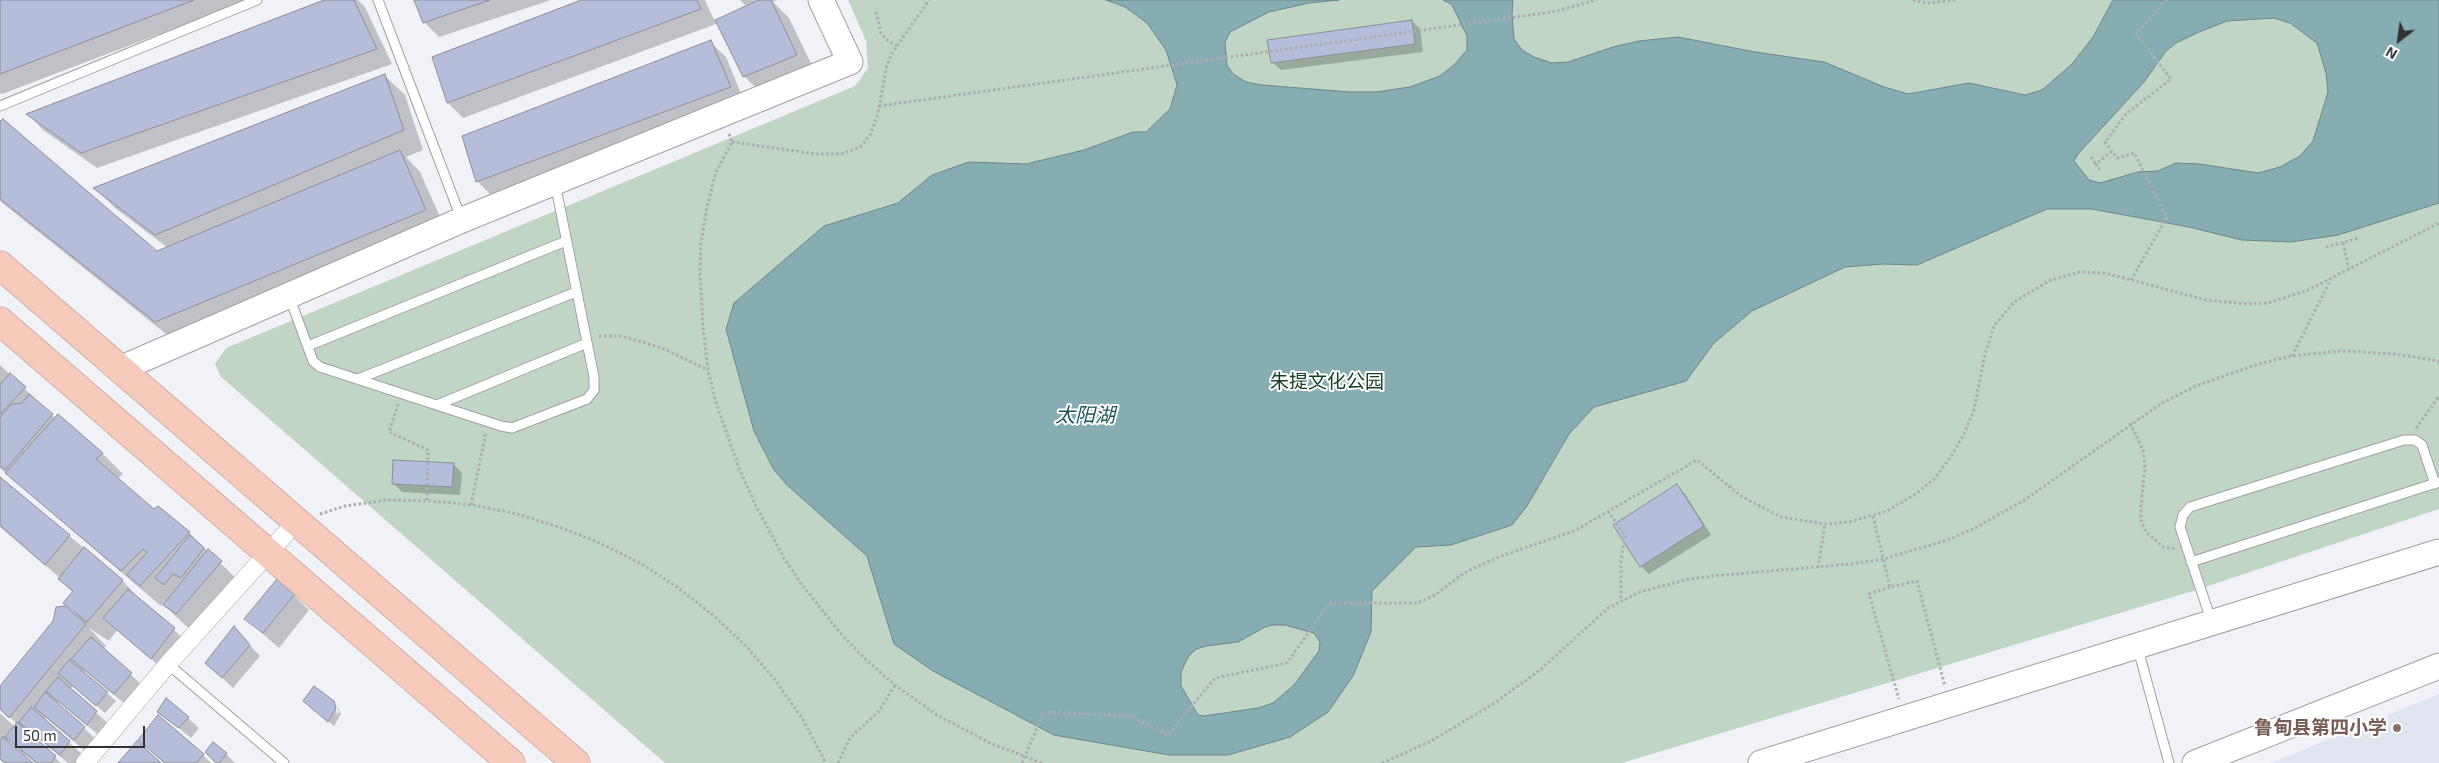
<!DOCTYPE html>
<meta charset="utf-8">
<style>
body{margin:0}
#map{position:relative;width:2439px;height:763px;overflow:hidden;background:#f1f2f7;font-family:"Exo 2",sans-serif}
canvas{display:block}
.north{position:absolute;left:2374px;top:15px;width:50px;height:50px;-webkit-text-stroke:4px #fff;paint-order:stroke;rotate:210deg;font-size:14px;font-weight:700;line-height:20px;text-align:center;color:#313233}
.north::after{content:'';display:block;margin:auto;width:18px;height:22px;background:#313233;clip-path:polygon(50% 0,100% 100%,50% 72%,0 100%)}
.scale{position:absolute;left:15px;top:726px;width:130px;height:22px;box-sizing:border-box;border:2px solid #313233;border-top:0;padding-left:6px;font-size:15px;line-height:18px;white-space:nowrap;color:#313233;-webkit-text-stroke:4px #fff;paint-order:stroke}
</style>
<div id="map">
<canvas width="2439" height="763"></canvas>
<div class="north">N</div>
<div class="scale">50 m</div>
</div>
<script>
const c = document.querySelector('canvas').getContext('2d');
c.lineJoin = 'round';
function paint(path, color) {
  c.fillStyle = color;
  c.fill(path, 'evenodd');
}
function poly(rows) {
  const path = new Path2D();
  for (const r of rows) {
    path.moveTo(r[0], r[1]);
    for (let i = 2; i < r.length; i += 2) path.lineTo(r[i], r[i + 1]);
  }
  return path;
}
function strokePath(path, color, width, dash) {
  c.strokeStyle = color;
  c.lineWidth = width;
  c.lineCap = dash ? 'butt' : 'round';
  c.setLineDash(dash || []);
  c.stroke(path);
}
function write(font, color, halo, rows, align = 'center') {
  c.font = font + ' "Exo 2","Noto Sans SC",sans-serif';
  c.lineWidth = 4;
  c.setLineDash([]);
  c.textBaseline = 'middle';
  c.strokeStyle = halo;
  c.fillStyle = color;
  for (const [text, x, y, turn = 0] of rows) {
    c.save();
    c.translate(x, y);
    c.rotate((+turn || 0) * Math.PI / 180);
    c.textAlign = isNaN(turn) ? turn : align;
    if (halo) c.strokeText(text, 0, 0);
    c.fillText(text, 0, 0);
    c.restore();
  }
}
paint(poly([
 [2439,694,2439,763,2271,763]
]), '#e1e5f0');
paint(poly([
 [848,0,2439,0,2439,509,2193,591,1622,763,665,763,221,377,215,364,226,348,855,86,868,68,866,41]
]), '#c0d5c3');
const water = poly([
 [1106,0,1339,0,1309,3,1269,12,1230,32,1225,42,1227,65,1233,74,1246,82,1262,85,1350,92,1376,92,1410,87,1440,76,1455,64,1467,50,1467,36,1452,5,1443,0,1513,0,1512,14,1514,39,1522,50,1534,57,1552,63,1568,62,1613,47,1639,41,1678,37,1755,52,1824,62,1884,87,1908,94,1969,83,2025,95,2042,90,2072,64,2093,37,2113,0,2439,0,2439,203,2338,235,2291,242,2242,240,2189,227,2092,209,2047,209,1917,265,1883,264,1845,267,1752,311,1714,343,1686,381,1594,407,1569,434,1527,506,1512,525,1451,545,1416,547,1372,591,1371,632,1353,676,1328,712,1290,737,1228,755,1169,755,1054,735,933,671,894,644,867,556,787,485,774,470,754,431,726,329,734,303,824,226,898,203,932,175,969,162,1026,164,1084,150,1133,132,1146,132,1170,109,1177,85,1166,50,1147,23,1125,7,1106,0],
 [2274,18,2290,23,2317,43,2326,73,2328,92,2313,141,2300,156,2280,167,2258,173,2200,164,2176,163,2158,171,2138,172,2100,183,2089,180,2074,161,2078,154,2144,82,2166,51,2176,43,2199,32,2227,21,2274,18],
 [1273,625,1285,625,1314,633,1320,642,1319,651,1294,685,1273,703,1258,708,1204,716,1198,715,1181,686,1181,672,1188,657,1196,649,1206,646,1238,642,1265,627,1273,625]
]);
paint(water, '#86adb1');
strokePath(water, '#6c888b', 1);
paint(poly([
 [0,0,249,0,2,94,0,93],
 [327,0,358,0,365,7,392,64,97,168,43,130,29,115],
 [415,0,551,0,439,37,424,22],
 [584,0,705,0,716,24,463,118,448,103,433,58],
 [740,0,777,0,773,2,789,18,817,76,765,97,744,76,747,7],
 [1412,21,1420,29,1423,52,1281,70,1272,62],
 [710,42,726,57,745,103,493,197,477,181],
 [384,75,405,95,423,150,406,157,420,172,446,230,176,342,0,201,0,122,157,253,168,248,115,208,95,188],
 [0,365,55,418,102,453,123,474,117,479,154,511,189,533,241,583,197,634,185,625,163,604,161,606,142,590,0,468],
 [394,461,454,465,462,473,460,495,402,492,393,483],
 [0,478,122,580,142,602,184,639,163,669,117,630,109,641,89,628,106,646,103,649,142,685,125,704,85,671,83,673,116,701,105,713,73,686,70,689,112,727,103,739,59,702,58,704,100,743,90,755,46,718,44,720,85,757,81,763,68,763,33,734,31,736,61,763,35,763,26,755,24,757,31,763,4,763,0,759,0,713,15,727,17,724,0,708,0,688,76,614,65,603,73,593,60,578,0,527],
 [9,739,24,755,23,756,7,742],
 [1677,486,1685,494,1711,535,1649,574,1641,566],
 [294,595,309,610,279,648,246,619],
 [234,628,260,656,233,688,217,673],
 [333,702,337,714,339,713,337,706,341,714,334,726,310,706],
 [158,712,188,718,199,728,191,738],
 [158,717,203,755,211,763,164,763,155,755,139,739],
 [226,754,235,763,218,763]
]), '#0003');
const building = poly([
 [0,0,194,0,0,74,0,0],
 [324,0,354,0,377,49,81,153,26,114,324,0],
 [414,0,490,0,423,23,414,0],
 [581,0,697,0,701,9,447,103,432,57,581,0],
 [759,0,771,0,797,55,743,77,715,20,759,0],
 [1412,20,1415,44,1271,63,1267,40,1412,20],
 [711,40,731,87,476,182,462,136,711,40],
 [385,74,404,130,155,235,93,188,385,74],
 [3,119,157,251,400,150,426,210,155,322,0,199,0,121,3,119],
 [10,373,26,387,0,414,0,384,10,373],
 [29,394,53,414,5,470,0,466,0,417,12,404,22,403,29,394],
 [58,414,103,453,96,459,154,509,158,506,190,532,140,586,127,575,147,552,143,549,121,571,5,473,58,414],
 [393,460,454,463,452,487,392,484,393,460],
 [0,477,70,535,45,565,0,525,0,477],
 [1677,484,1704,526,1640,567,1613,525,1677,484],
 [190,535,204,548,181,578,173,574,164,585,155,578,190,535],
 [84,547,123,580,87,622,63,603,73,591,58,579,84,547],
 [208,549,222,561,176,614,163,605,208,549],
 [277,579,295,594,263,633,244,619,277,579],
 [128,589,175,628,151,659,103,618,128,589],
 [65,606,86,624,9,718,0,709,0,686,53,621,56,607,65,606],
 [234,626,250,645,222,678,205,663,234,626],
 [91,637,132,673,114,694,71,659,91,637],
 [69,660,108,692,96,706,58,673,69,660],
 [58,677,97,711,87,725,46,691,58,677],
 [314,686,334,701,336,708,328,722,303,701,314,686],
 [45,692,85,727,74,740,34,707,45,692],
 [166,698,189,717,179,728,157,712,166,698],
 [31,707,70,741,60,755,19,722,31,707],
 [158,715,204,754,196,763,165,763,138,740,158,715],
 [17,722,56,756,51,763,37,763,5,737,17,722],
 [3,737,33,763,5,763,0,759,0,741,3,737],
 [137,741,161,763,118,763,137,741],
 [213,742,227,753,219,763,216,763,205,752,213,742]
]);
paint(building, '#b5bdda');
strokePath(building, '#8d8e92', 1);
const lane = poly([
 [378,0,461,218],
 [0,106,257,0],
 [289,296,313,361,320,367,501,426,512,428,587,399,594,390,594,377,555,183],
 [308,346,566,241],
 [358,379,576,292],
 [437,405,587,343],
 [2191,562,2439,482],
 [2211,620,2180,527,2183,515,2190,507,2404,440,2415,440,2422,445,2435,484],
 [2138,649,2169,763],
 [168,664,284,763]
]);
const street = poly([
 [85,763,168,664,296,522]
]);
const secondary = poly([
 [120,369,462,220,850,62,821,0],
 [1761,763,2439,552],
 [2195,763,2439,666]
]);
const highway = poly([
 [0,265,576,763],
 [0,321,511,763]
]);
strokePath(lane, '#9fa0a4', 11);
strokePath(street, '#9fa0a4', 19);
strokePath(secondary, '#9fa0a4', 27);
strokePath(highway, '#b1958b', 29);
strokePath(poly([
 [1913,0,1927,3,1956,0],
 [876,12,881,33,887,40,897,46],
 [879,106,1552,12,1597,0],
 [729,134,732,142,716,172,707,207,701,243,700,274,703,327,708,370,716,402,739,468,756,506,784,558,802,585,842,635,864,658,895,685,937,715,990,743,1042,763],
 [732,142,817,154,841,154,860,147,871,134,878,113,887,65,892,53,929,0],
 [2091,157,2096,164],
 [2100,170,2096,164,2112,151],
 [2343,243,2349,269],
 [2326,247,2359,238],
 [2131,280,2167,217,2134,153,2117,158,2105,142,2126,114,2171,79,2136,34,2167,0],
 [599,336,620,336,639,341,662,348,708,370],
 [2292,356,2331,279],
 [398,404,389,432,428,450,427,500],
 [2130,423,2143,450,2145,465,2141,507,2141,520,2146,532,2163,547,2176,549],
 [2416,428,2439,396],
 [471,505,486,432],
 [1608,511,1625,536,1621,559,1621,601],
 [320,514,345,506,388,500,431,501,474,505,517,514,559,527,600,543,640,563,677,587,713,615,746,646,776,681,803,720,826,763],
 [1873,516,1890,587,1917,581,1945,686],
 [1818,568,1825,524],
 [1890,587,1869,594,1899,699],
 [838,763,850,738,879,711,895,685],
 [1022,763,1044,712,1131,716,1168,735,1215,678,1287,663,1329,603,1418,603,1435,595,1464,573,1496,558,1576,530,1697,460,1741,496,1781,517,1825,524,1849,522,1887,511,1916,494,1934,479,1950,458,1964,434,1974,410,1985,354,1994,326,2014,302,2049,281,2079,272,2105,273,2206,300,2247,304,2268,303,2306,291,2439,223],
 [1382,763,1431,741,1493,704,1540,670,1608,608,1640,592,1689,579,1723,575,1851,564,1884,559,1947,540,1975,528,2023,501,2162,403,2196,386,2258,364,2291,356,2342,351,2395,354,2439,361]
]), '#acadb1', 3, [2.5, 2.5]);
strokePath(lane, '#fff', 9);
strokePath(street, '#fff', 18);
strokePath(secondary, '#fff', 25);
strokePath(highway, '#f6caba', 28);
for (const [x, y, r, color] of [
 [2397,728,5,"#8d6e63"]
]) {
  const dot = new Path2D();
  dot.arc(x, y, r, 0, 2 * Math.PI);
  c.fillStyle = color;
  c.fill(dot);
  strokePath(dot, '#fff', 2);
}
write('19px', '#174122', '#fff', [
 ["朱提文化公园",1327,382]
]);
write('bold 19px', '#785e54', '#fff', [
 ["鲁甸县第四小学",2387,728]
], 'right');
write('italic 20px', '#1c5459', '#fff', [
 ["太阳湖",1085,415]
]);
</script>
